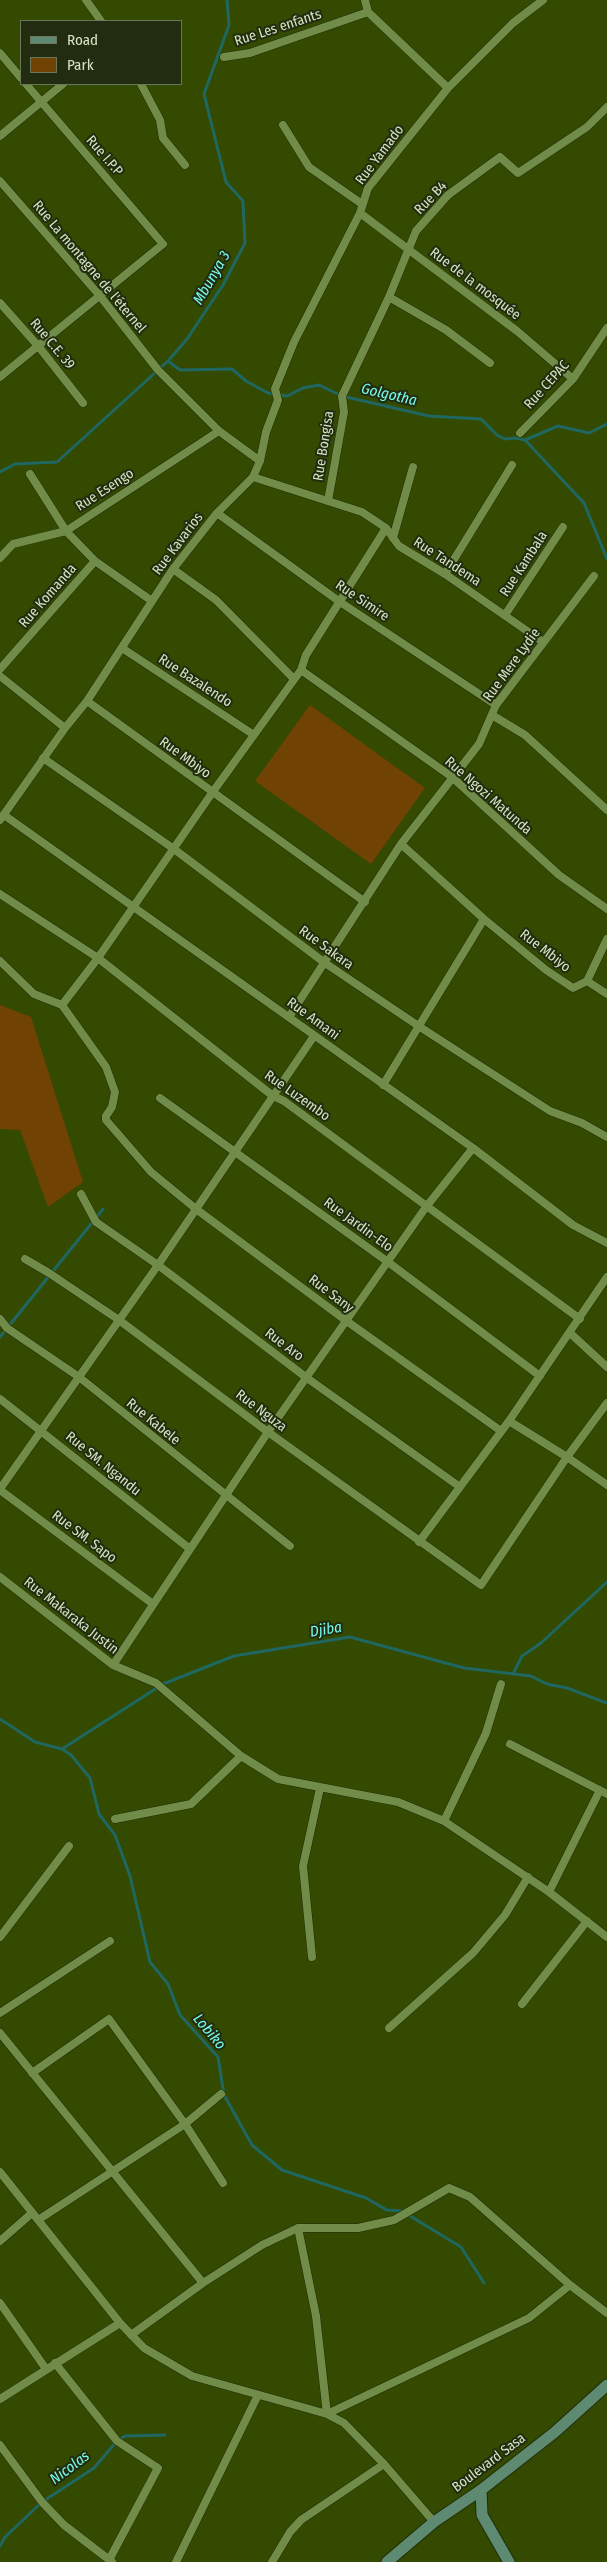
<!DOCTYPE html>
<meta charset="utf-8">
<style>
body{margin:0}
#map{position:relative;width:607px;height:2562px;overflow:hidden;background:#334a00;font-family:"Fira Sans Condensed",sans-serif}
canvas{display:block}
.legend{position:absolute;left:20px;top:20px;width:162px;height:65px;box-sizing:border-box;background:#212c10;border:1px solid #697657;margin:0;padding:6px 9px;list-style:none;font-size:15px;color:#d6e4c2}
.legend li{display:flex;align-items:center;gap:10px;height:25px}
.legend b{width:25px;border:1px solid #697657}
</style>
<div id="map">
<canvas width="607" height="2562"></canvas>
<ul class="legend">
<li><b style="height:6px;background:#5d8a71"></b>Road</li>
<li><b style="height:14px;background:#704203"></b>Park</li>
</ul>
</div>
<script>
const c = document.querySelector('canvas').getContext('2d');
c.lineJoin = 'round';
function paint(path, color) {
  c.fillStyle = color;
  c.fill(path, 'evenodd');
}
function poly(rows) {
  const path = new Path2D();
  for (const r of rows) {
    path.moveTo(r[0], r[1]);
    for (let i = 2; i < r.length; i += 2) path.lineTo(r[i], r[i + 1]);
  }
  return path;
}
function strokePath(path, color, width, dash) {
  c.strokeStyle = color;
  c.lineWidth = width;
  c.lineCap = dash ? 'butt' : 'round';
  c.setLineDash(dash || []);
  c.stroke(path);
}
function write(font, color, halo, rows, align = 'center') {
  c.font = font + ' "Fira Sans Condensed",sans-serif';
  c.lineWidth = 4;
  c.setLineDash([]);
  c.textBaseline = 'middle';
  c.strokeStyle = halo;
  c.fillStyle = color;
  for (const [text, x, y, turn = 0] of rows) {
    c.save();
    c.translate(x, y);
    c.rotate((+turn || 0) * Math.PI / 180);
    c.textAlign = isNaN(turn) ? turn : align;
    if (halo) c.strokeText(text, 0, 0);
    c.fillText(text, 0, 0);
    c.restore();
  }
}
paint(poly([
 [310,705,425,788,371,864,255,781],
 [0,1005,31,1017,83,1182,48,1207,20,1130,0,1129]
]), '#704203');
strokePath(poly([
 [168,361,180,370,232,369,246,381,268,393,287,396,303,388,319,385,342,396,429,416,481,419,497,435,505,439,515,438,525,440,558,426,589,433,607,424],
 [525,440,584,503,607,559],
 [0,472,15,464,57,462,168,361,187,339,223,285,245,243,243,201,226,182,204,94,229,25,227,0],
 [0,1337,103,1209],
 [514,1672,522,1656,541,1643,607,1582],
 [0,1719,35,1742,62,1749,71,1755,90,1778,99,1814,115,1835,130,1876,150,1962,168,1984,180,2015,218,2057,224,2095,252,2145,282,2170,366,2198,387,2210,402,2211,461,2247,484,2283],
 [62,1749,163,1684,234,1656,350,1637,464,1668,531,1676,547,1684,567,1688,607,1703],
 [0,2546,5,2537,42,2502,94,2468,117,2441,125,2436,165,2435]
]), '#1f6760', 3);
const street = poly([
 [86,0,101,21],
 [365,0,368,12,448,88],
 [0,53,21,78],
 [224,57,250,53,368,12],
 [141,84,160,120,163,138,185,165],
 [283,125,309,167,362,204],
 [0,136,63,84],
 [0,181,100,296,158,370,219,431,260,461],
 [360,213,517,331,573,379],
 [389,297,446,330,490,363],
 [0,303,39,347,83,403],
 [0,377,163,244,26,84],
 [520,433,573,379,607,328],
 [30,474,66,531,95,561,152,601],
 [253,477,362,512,386,528,399,546,445,574,543,642],
 [328,501,344,412,342,396,389,297,416,231,448,195,500,157,518,173,587,127,607,107],
 [217,513,340,602,496,705],
 [393,538,413,467],
 [0,558,13,544,66,531,219,431],
 [173,569,216,600,294,679],
 [445,574,512,465],
 [505,615,563,527],
 [122,648,254,735],
 [0,669,95,561],
 [301,670,452,777,559,875,607,909],
 [0,676,65,728,87,701,365,902],
 [87,701,173,569,217,513,253,477,260,461,266,432,278,400,275,389,294,342,360,213,368,188,448,88,513,23,543,0],
 [492,715,525,735,607,810],
 [43,758,174,849,325,963,420,1027,550,1111,582,1123,607,1137],
 [4,815,473,1148,573,1225,607,1243],
 [0,820,65,728],
 [401,844,484,919,546,970,573,988,587,981,607,994],
 [0,894,98,958,273,1096,284,1101,580,1319],
 [0,961,34,994,62,1005,106,1067,115,1092,112,1107,106,1116,106,1120,151,1172,196,1209,348,1322,501,1431],
 [587,981,607,939],
 [62,1005,98,958,212,793,301,670,306,655,386,528],
 [289,1017,401,844,479,744,496,705,594,576],
 [383,1085,484,919],
 [160,1098,388,1262,540,1376],
 [81,1194,96,1222,158,1265,307,1378,460,1487],
 [25,1259,49,1273,119,1320,268,1432,481,1585,567,1457,607,1403],
 [0,1319,7,1328,79,1377,290,1546],
 [570,1333,607,1367],
 [0,1399,190,1549],
 [509,1421,567,1457,607,1485],
 [0,1489,158,1265,314,1036],
 [0,1490,153,1604],
 [419,1542,509,1421,607,1277],
 [0,1577,113,1665,156,1683,241,1756,278,1779,398,1802,444,1821,549,1892,607,1937],
 [113,1665,268,1432,426,1207,473,1148],
 [510,1744,607,1794],
 [115,1819,191,1804,241,1756],
 [444,1821,486,1733,501,1684],
 [549,1892,600,1790],
 [0,1937,69,1846],
 [312,1957,303,1866,320,1788],
 [522,2004,587,1921],
 [0,2013,110,1941],
 [389,2028,473,1953,505,1915,528,1877],
 [0,2033,203,2283],
 [32,2073,109,2019,185,2124,223,2183],
 [0,2172,120,2323,144,2348,192,2376,327,2414,344,2423,384,2464,434,2522],
 [38,2220,185,2124,221,2094],
 [298,2228,316,2316,327,2414,529,2318,570,2285],
 [0,2241,32,2213],
 [0,2303,46,2369],
 [131,2335,203,2283,262,2245,298,2228,358,2228,394,2220,449,2188,470,2197,570,2285,607,2313],
 [55,2363,117,2441,158,2468,109,2560],
 [0,2399,120,2323],
 [0,2445,42,2502,64,2525,112,2562],
 [176,2562,258,2395],
 [272,2562,290,2532,301,2520,384,2464]
]);
const secondary = poly([
 [481,2490,482,2515,509,2562],
 [387,2562,434,2522,481,2490,555,2432,607,2385]
]);
strokePath(street, '#202d09', 9);
strokePath(secondary, '#202d09', 13);
strokePath(street, '#718b49', 8);
strokePath(secondary, '#5d8a71', 11);
write('14px', '#d6e4c2', '#212c10', [
 ["Rue Les enfants",278,28,-18],
 ["Rue Yamado",380,155,-53],
 ["Rue I.P.P",104,156,49],
 ["Rue B4",431,198,-46],
 ["Rue La montagne de l'éternel",89,267,50],
 ["Rue de la mosquée",475,284,37],
 ["Rue C.E. 39",52,344,50],
 ["Rue CEPAC",547,385,-48],
 ["Rue Bongisa",324,446,-81],
 ["Rue Esengo",105,490,-33],
 ["Rue Kavarios",178,544,-53],
 ["Rue Tandema",447,562,33],
 ["Rue Kambala",524,564,-57],
 ["Rue Komanda",48,596,-49],
 ["Rue Simire",362,601,34],
 ["Rue Mere Lydie",512,665,-54],
 ["Rue Bazalendo",195,681,33],
 ["Rue Mbiyo",185,758,36],
 ["Rue Ngozi Matunda",488,796,41],
 ["Rue Sakara",326,948,36],
 ["Rue Mbiyo",545,951,38],
 ["Rue Amani",313,1019,36],
 ["Rue Luzembo",297,1096,35],
 ["Rue Jardin-Elo",358,1225,36],
 ["Rue Sany",331,1294,37],
 ["Rue Aro",284,1345,37],
 ["Rue Nguza",261,1411,37],
 ["Rue Kabele",153,1422,39],
 ["Rue SM. Ngandu",103,1464,39],
 ["Rue SM. Sapo",84,1537,37],
 ["Rue Makaraka Justin",71,1616,38],
 ["Boulevard Sasa",489,2463,-37]
]);
write('italic 15px', '#78faed', '#212c10', [
 ["Mbunya 3",212,278,-60],
 ["Golgotha",389,395,13],
 ["Djiba",326,1630,-9],
 ["Lobiko",209,2032,50],
 ["Nicolas",70,2468,-37]
]);
</script>
